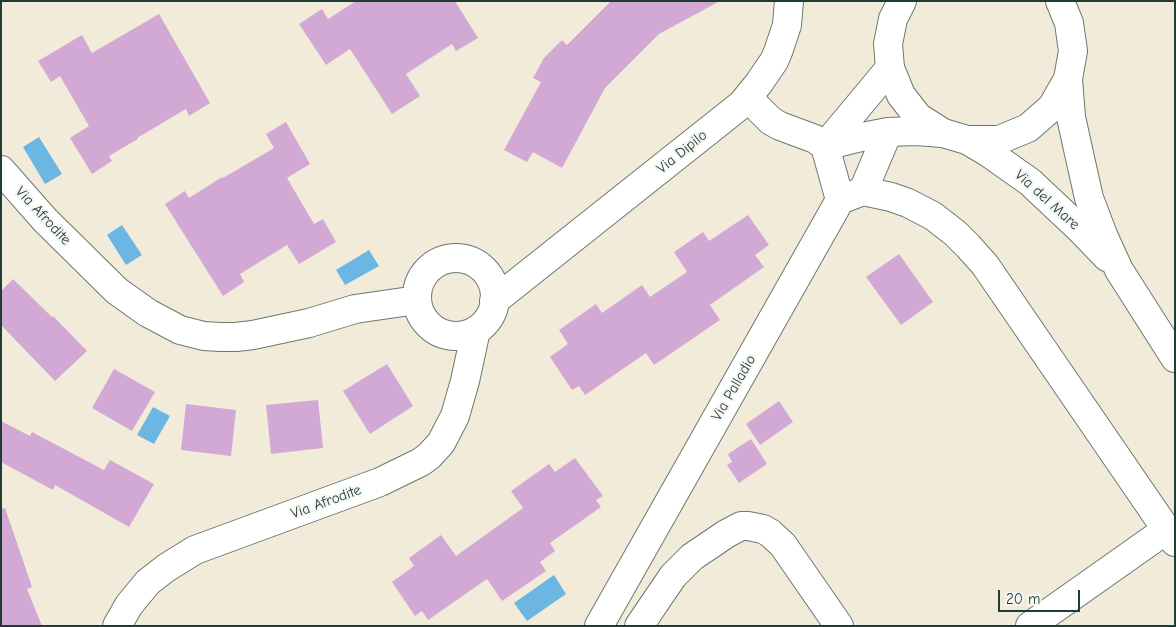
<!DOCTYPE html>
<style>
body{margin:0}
#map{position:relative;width:1176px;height:627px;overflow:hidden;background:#f3ebda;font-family:"Comic Neue",sans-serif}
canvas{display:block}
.frame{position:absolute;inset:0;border:2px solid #1f3d34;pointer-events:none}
.scale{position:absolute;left:998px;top:590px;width:82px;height:22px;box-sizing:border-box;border:2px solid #1f3d34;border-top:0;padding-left:6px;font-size:15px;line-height:18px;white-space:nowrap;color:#1f3d34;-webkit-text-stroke:4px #f6f6f2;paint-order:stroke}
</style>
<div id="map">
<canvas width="1176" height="627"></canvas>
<div class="frame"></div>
<div class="scale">20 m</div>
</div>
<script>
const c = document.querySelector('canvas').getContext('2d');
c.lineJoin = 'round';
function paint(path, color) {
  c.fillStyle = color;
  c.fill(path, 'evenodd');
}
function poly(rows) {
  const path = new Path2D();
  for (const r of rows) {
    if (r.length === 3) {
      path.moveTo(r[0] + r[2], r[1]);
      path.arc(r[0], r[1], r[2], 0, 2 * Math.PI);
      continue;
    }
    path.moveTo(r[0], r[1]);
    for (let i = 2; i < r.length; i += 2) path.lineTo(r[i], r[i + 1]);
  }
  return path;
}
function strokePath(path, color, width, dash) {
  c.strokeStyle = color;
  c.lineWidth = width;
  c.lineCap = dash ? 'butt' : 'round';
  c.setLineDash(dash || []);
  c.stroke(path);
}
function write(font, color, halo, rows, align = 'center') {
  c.font = font + ' "Comic Neue",sans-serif';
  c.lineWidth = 4.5;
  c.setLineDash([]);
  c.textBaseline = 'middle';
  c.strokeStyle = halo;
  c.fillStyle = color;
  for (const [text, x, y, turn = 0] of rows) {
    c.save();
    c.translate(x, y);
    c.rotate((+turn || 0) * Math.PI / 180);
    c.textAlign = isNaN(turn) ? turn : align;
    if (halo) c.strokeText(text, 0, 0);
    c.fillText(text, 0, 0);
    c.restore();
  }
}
paint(poly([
 [39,137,62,174,45,184,23,147],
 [122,225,142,255,126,265,107,235],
 [369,250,379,266,345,285,336,270],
 [153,407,170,416,154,444,137,435],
 [554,575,566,594,527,621,514,603]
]), '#6cb6e4');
paint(poly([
 [356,1,455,1,478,38,456,51,452,44,406,74,420,96,392,114,350,49,326,65,299,24,322,9,328,19],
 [611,1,720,1,659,34,605,88,562,168,533,152,527,162,504,150,541,82,533,78,544,58,562,40,567,45],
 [159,14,210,103,189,116,186,109,137,138,138,139,109,156,112,161,92,174,70,138,89,126,60,76,51,82,38,61,82,35,92,53],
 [286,122,310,164,287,178,314,224,323,219,336,242,299,264,287,245,240,274,244,282,223,296,165,204,185,191,189,198,222,177,223,178,274,148,266,134],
 [748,215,769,245,755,255,764,267,710,305,720,320,654,365,646,353,585,395,579,386,572,390,550,357,568,344,559,330,596,304,602,313,642,285,650,297,687,272,674,252,703,232,709,241],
 [899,254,933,302,901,325,866,277],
 [13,279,52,317,53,316,87,351,55,381,1,325,1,291],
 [387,364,413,406,370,434,343,391],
 [114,369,155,392,132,431,92,408],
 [318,400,323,448,271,454,266,405],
 [779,401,793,422,760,445,746,424],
 [186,404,236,410,231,456,181,450],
 [1,421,30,436,32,432,104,470,110,460,154,484,129,527,55,485,53,490,1,462],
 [751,439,767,464,739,483,727,465,732,462,728,454],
 [575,458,603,496,596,500,601,507,550,543,555,551,540,562,546,571,502,601,487,579,428,620,422,611,415,616,392,582,414,566,409,558,441,535,456,556,523,508,511,491,549,464,555,472],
 [5,508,32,587,27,589,42,626,1,626,1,509]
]), '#d2a9d4');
const street = poly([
 [750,95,756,106,771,121,780,126,815,139,825,146,857,138,888,132,916,131,943,133],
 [825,146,890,68],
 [1,170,45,220,117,291,148,313,180,330,204,336,220,337,236,337,253,335,309,323,355,309,417,300],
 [863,191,888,132],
 [840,200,863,191,891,197,908,203,933,216,955,233,968,246,985,265,1175,542],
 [456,297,39],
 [494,301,742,104,759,83,774,61,778,52,787,25,789,1],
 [117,626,129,605,148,582,166,568,195,550,380,482,421,462,429,456,441,443,455,416,465,381,476,330],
 [599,626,840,200,825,146],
 [639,626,673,576,692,557,726,534,741,526,748,526,763,529,770,533,783,545,839,626],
 [1030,626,1166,530]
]);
const secondary = poly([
 [902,1,893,19,888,44,890,68,901,95,918,117,943,133,967,140,999,140,1028,128,1052,107,1068,79,1073,51,1069,23,1060,1],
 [1068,79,1071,117,1080,158,1089,198,1103,235,1119,270,1175,358],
 [967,140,989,153,1030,182,1080,229,1107,257]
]);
strokePath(street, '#697a6e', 30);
strokePath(secondary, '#697a6e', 30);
strokePath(street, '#fff', 28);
strokePath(secondary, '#fff', 28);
write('15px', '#1f3d34', '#f6f6f2', [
 ["Via Dipilo",682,152,-39],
 ["Via del Mare",1047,200,42],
 ["Via Afrodite",43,216,47],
 ["Via Palladio",734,388,-60],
 ["Via Afrodite",326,502,-20]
]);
</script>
